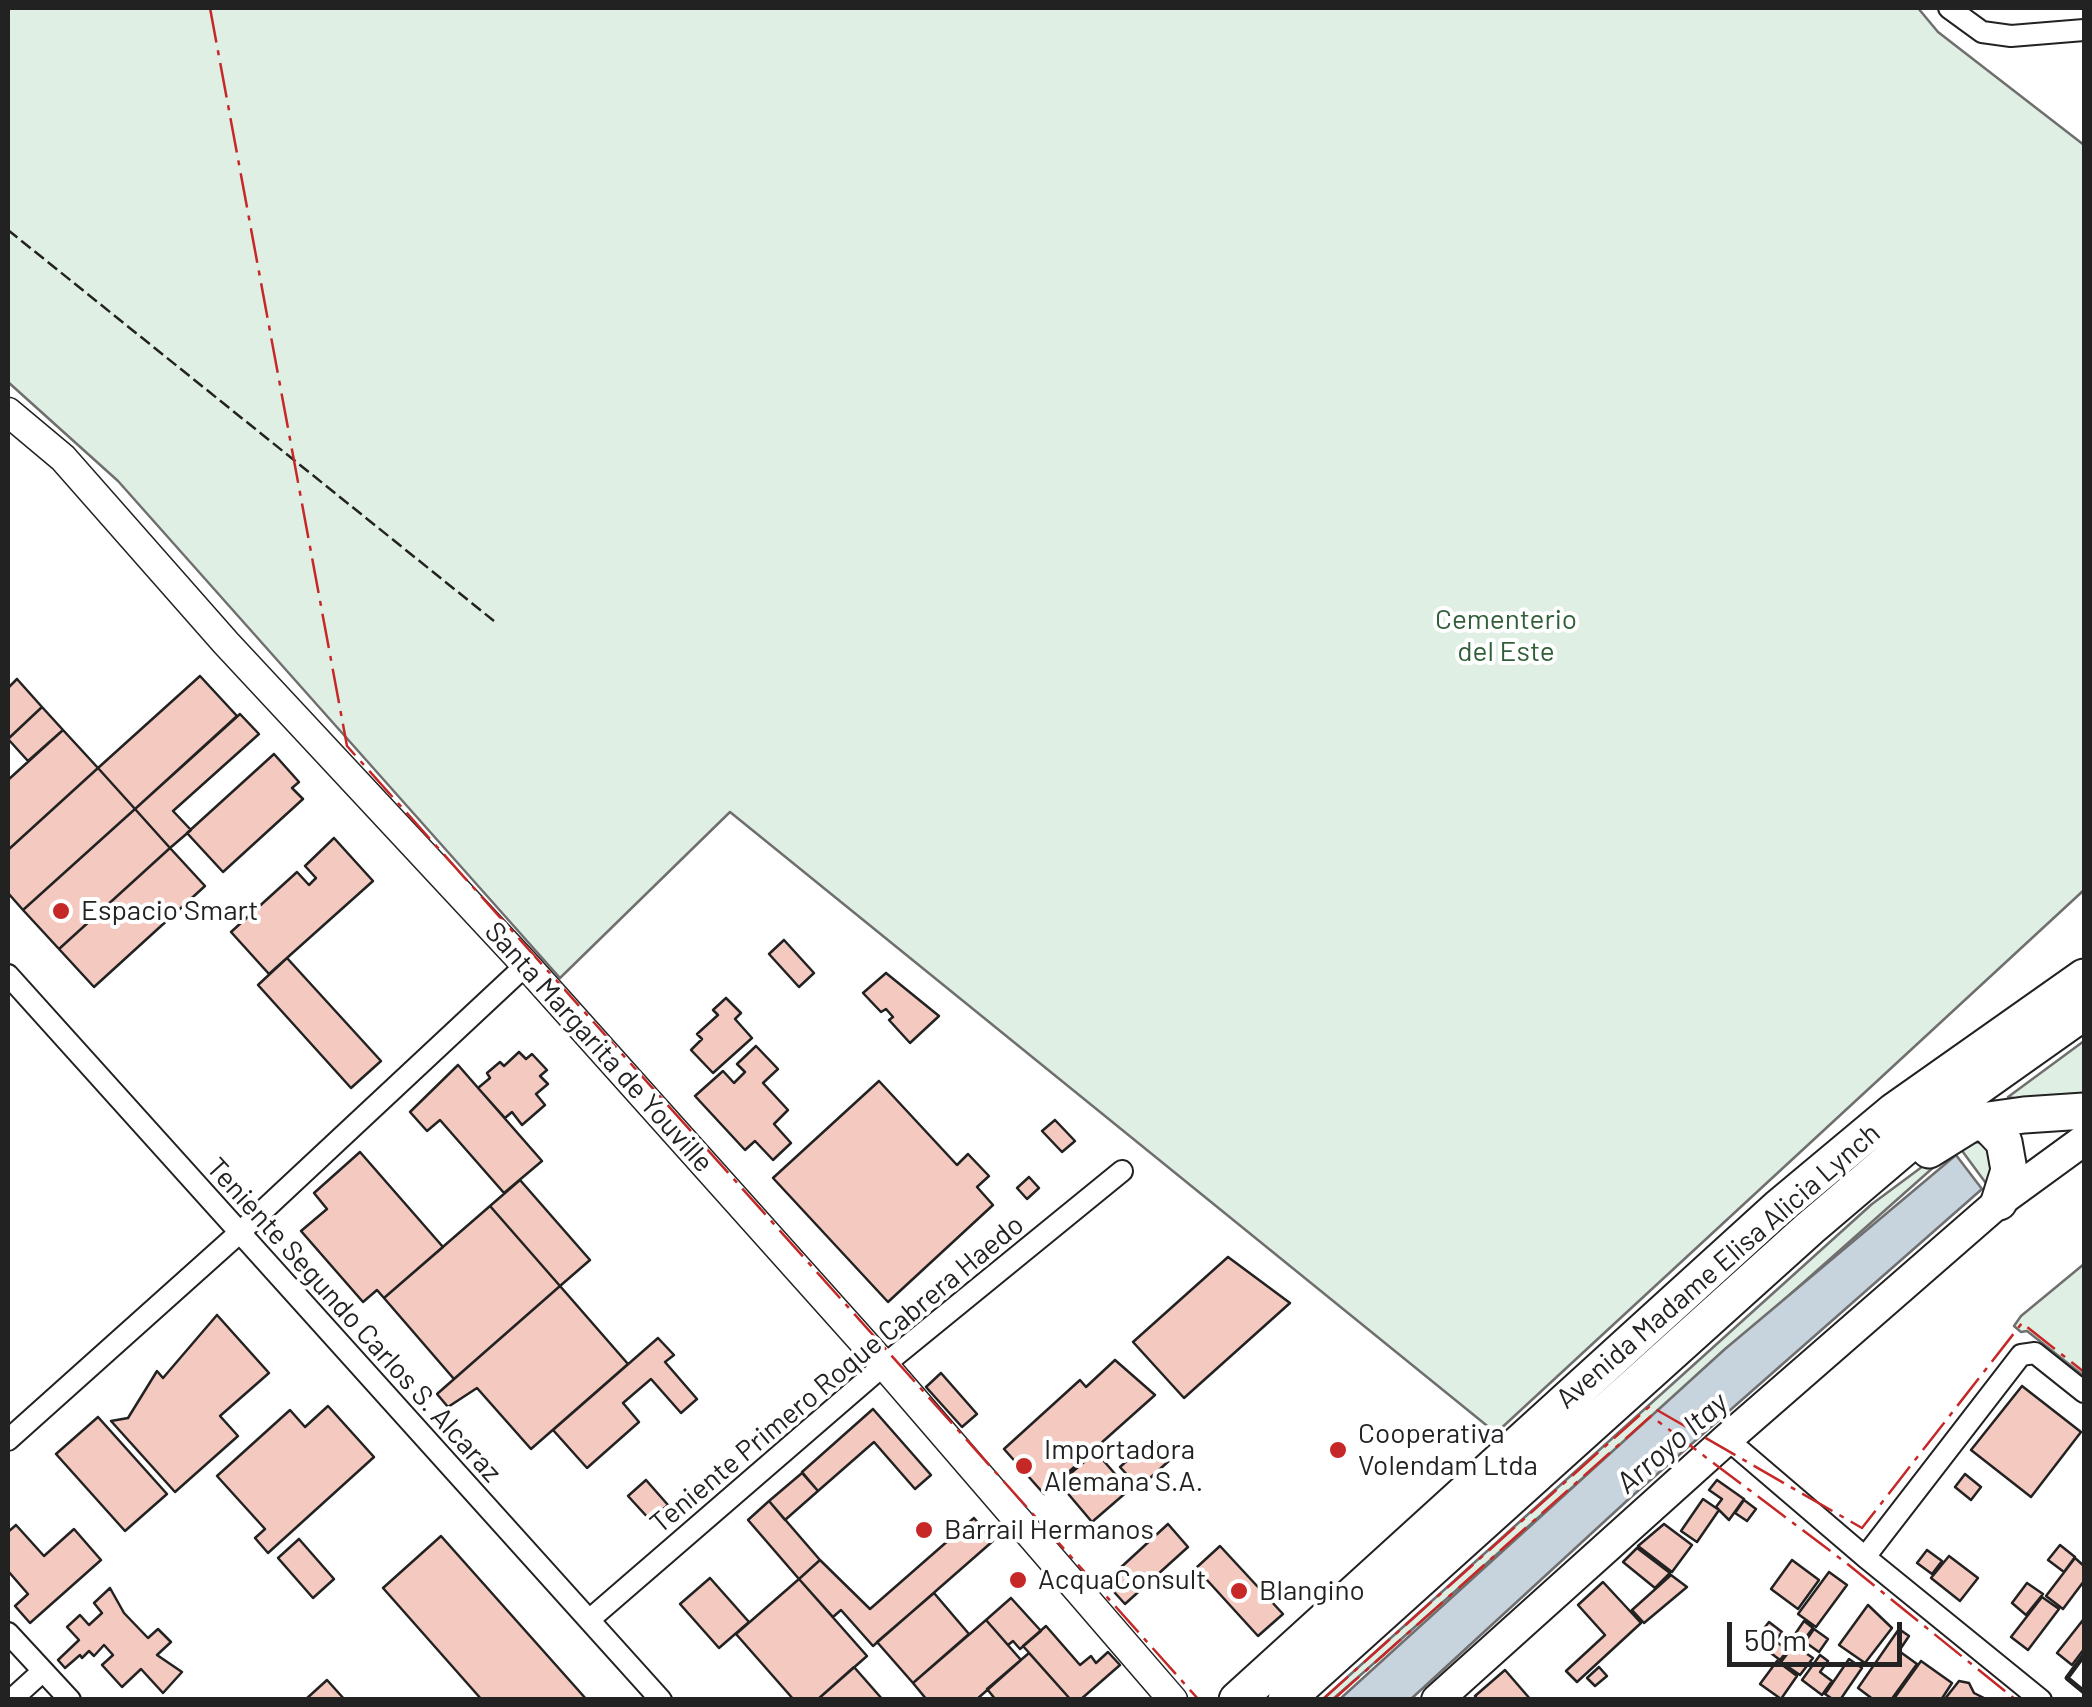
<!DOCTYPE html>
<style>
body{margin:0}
#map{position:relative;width:2092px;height:1707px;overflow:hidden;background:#fff;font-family:Barlow,sans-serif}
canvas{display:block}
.frame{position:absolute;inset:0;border:10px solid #222;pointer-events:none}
.scale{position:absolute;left:1727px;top:1622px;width:175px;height:45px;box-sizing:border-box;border:5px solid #222;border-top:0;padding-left:12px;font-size:30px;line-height:35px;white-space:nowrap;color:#222;-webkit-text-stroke:8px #fff;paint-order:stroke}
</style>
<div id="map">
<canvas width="2092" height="1707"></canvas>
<div class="frame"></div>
<div class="scale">50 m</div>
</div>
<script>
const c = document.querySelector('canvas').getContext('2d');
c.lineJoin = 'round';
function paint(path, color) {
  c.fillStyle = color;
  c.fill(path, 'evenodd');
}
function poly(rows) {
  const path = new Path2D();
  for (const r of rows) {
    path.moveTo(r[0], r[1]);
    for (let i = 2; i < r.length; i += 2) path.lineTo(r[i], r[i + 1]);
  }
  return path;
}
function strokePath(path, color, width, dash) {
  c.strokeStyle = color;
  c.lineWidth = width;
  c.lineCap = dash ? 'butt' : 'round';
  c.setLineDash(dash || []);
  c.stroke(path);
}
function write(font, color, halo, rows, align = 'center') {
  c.font = font + ' Barlow,sans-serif';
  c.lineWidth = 8;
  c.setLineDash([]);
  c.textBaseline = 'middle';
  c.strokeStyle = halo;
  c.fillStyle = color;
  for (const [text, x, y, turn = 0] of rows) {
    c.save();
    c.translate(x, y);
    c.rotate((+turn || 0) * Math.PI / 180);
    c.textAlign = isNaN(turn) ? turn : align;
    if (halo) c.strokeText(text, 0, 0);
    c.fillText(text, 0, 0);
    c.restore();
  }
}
const green = poly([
 [8,8,1918,8,1938,32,2084,145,2084,890,1496,1433,730,812,560,978,118,481,8,382,8,8],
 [2084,1041,2084,1099,2024,1100,2008,1097,2084,1041],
 [1977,1142,1985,1145,1994,1161,1988,1186,1960,1148,1977,1142],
 [1942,1152,1944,1158,1364,1672,1333,1699,1322,1700,1872,1204,1942,1152],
 [2084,1264,2084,1376,2027,1331,2021,1332,2014,1326,2021,1316,2084,1264]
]);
paint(green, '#e0efe3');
strokePath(green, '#6f6f6f', 2.5);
const water = poly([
 [1956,1155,1982,1189,1630,1498,1411,1699,1340,1699,1725,1349,1956,1155]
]);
paint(water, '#c7d3dd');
strokePath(water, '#6f6f6f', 2.5);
const building = poly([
 [200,676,237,716,135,809,98,768,200,676],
 [17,679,42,707,8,739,8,688,17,679],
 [42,707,63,730,28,761,8,739,42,707],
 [240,714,259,734,173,811,191,830,170,848,135,809,240,714],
 [63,730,98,768,8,850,8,780,63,730],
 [274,754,299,782,292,788,303,799,223,872,187,833,274,754],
 [98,768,135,809,23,910,8,893,8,850,98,768],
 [135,809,170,848,59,949,23,910,135,809],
 [334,838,373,881,269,974,231,932,297,872,309,885,316,878,305,866,334,838],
 [170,848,205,886,94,987,59,949,170,848],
 [784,940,814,973,799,987,769,954,784,940],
 [287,958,381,1061,351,1088,258,985,287,958],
 [886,973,939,1016,910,1043,889,1020,893,1017,886,1009,881,1012,863,993,886,973],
 [726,998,741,1013,735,1019,752,1038,713,1073,691,1050,702,1039,697,1034,718,1015,713,1010,726,998],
 [756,1046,778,1069,763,1083,788,1110,774,1124,791,1143,773,1160,755,1141,745,1150,695,1096,723,1071,734,1083,745,1072,737,1064,756,1046],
 [519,1052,526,1059,532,1054,547,1070,540,1076,548,1084,536,1094,545,1105,522,1125,512,1112,505,1118,478,1088,490,1078,487,1073,500,1062,504,1066,519,1052],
 [458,1065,542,1161,504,1193,440,1120,427,1131,410,1112,458,1065],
 [879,1081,957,1165,968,1154,989,1176,977,1187,993,1205,888,1302,773,1178,879,1081],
 [1055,1120,1075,1141,1062,1152,1042,1131,1055,1120],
 [360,1152,443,1247,384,1298,377,1290,363,1302,301,1231,327,1209,314,1193,360,1152],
 [1029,1177,1039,1188,1027,1199,1017,1188,1029,1177],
 [520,1180,590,1260,560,1286,490,1206,520,1180],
 [490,1206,560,1286,454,1379,384,1298,490,1206],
 [1228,1257,1290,1303,1184,1398,1133,1342,1228,1257],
 [560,1286,628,1364,531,1449,477,1388,448,1407,437,1394,560,1286],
 [217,1315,269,1373,220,1416,238,1436,175,1492,111,1421,128,1418,157,1371,163,1378,217,1315],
 [658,1338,674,1355,665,1362,697,1399,681,1413,651,1379,623,1403,639,1422,587,1468,553,1430,658,1338],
 [1115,1360,1155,1395,1044,1494,1004,1449,1080,1380,1086,1387,1115,1360],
 [941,1373,977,1414,962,1427,926,1387,941,1373],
 [2022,1386,2081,1432,2031,1497,1971,1450,2022,1386],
 [328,1406,374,1457,268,1553,255,1538,265,1529,217,1476,290,1410,305,1427,328,1406],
 [873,1409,931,1475,915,1489,874,1442,818,1491,802,1472,873,1409],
 [98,1417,167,1494,125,1531,56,1454,98,1417],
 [1152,1438,1171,1459,1139,1488,1120,1467,1152,1438],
 [1096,1452,1129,1490,1092,1522,1059,1483,1096,1452],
 [802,1473,818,1491,785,1520,769,1501,802,1473],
 [1965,1474,1981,1487,1971,1500,1955,1487,1965,1474],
 [646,1480,668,1505,650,1520,628,1496,646,1480],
 [1717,1480,1744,1499,1729,1520,1716,1507,1722,1499,1709,1490,1717,1480],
 [1703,1499,1719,1510,1697,1542,1681,1531,1703,1499],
 [1744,1500,1756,1509,1747,1521,1735,1513,1744,1500],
 [769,1501,820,1560,799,1579,748,1520,769,1501],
 [974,1518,993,1541,873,1646,841,1610,833,1617,799,1579,820,1560,870,1609,974,1518],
 [1168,1524,1188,1547,1125,1604,1105,1582,1168,1524],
 [1664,1524,1692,1545,1672,1572,1638,1546,1664,1524],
 [16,1525,44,1556,74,1529,101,1560,30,1623,15,1606,28,1594,8,1571,8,1532,16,1525],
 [441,1536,587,1700,482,1700,383,1588,441,1536],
 [299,1539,334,1579,313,1598,278,1558,299,1539],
 [2060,1545,2075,1557,2064,1572,2048,1560,2060,1545],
 [1220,1546,1283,1614,1258,1636,1196,1568,1220,1546],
 [1637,1548,1670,1573,1655,1588,1623,1562,1637,1548],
 [1927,1550,1942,1561,1932,1574,1917,1563,1927,1550],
 [1949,1556,1978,1578,1960,1601,1931,1578,1949,1556],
 [2075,1558,2084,1566,2084,1581,2063,1609,2046,1596,2075,1558],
 [1792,1560,1819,1580,1798,1609,1771,1589,1792,1560],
 [1829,1572,1847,1585,1816,1627,1798,1614,1829,1572],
 [1671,1575,1687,1587,1644,1623,1632,1610,1671,1575],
 [710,1578,749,1622,719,1648,680,1604,710,1578],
 [799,1579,867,1656,817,1700,794,1700,736,1634,799,1579],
 [1603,1582,1641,1623,1577,1682,1566,1671,1605,1635,1578,1605,1603,1582],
 [2027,1583,2043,1594,2026,1615,2012,1603,2027,1583],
 [110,1588,124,1613,148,1638,158,1629,171,1642,157,1655,182,1672,163,1693,141,1669,122,1687,102,1665,113,1655,104,1645,94,1656,89,1651,82,1658,80,1655,65,1668,58,1660,79,1640,67,1627,80,1615,89,1625,102,1613,94,1603,110,1588],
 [934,1593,969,1634,913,1683,877,1642,934,1593],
 [2042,1597,2059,1609,2028,1650,2011,1637,2042,1597],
 [1011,1598,1041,1631,1020,1649,1013,1641,1008,1645,986,1620,1011,1598],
 [1868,1605,1892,1628,1865,1663,1839,1645,1868,1605],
 [986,1620,1021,1660,976,1700,927,1700,913,1683,986,1620],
 [2083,1620,2084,1649,2072,1665,2057,1653,2083,1620],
 [1804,1621,1813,1628,1799,1646,1791,1640,1804,1621],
 [1769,1622,1782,1632,1768,1651,1754,1641,1769,1622],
 [1046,1626,1080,1665,1091,1656,1096,1663,1108,1652,1120,1665,1080,1700,1071,1700,1023,1646,1046,1626],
 [1814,1629,1828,1639,1819,1652,1805,1642,1814,1629],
 [1899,1629,1909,1636,1899,1651,1917,1664,1891,1700,1874,1700,1858,1688,1899,1629],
 [1775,1641,1788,1650,1780,1660,1768,1651,1775,1641],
 [1794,1645,1813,1658,1800,1675,1781,1662,1794,1645],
 [1029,1653,1071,1700,996,1700,987,1689,1029,1653],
 [1820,1655,1828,1661,1820,1672,1832,1681,1822,1695,1802,1680,1820,1655],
 [1849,1659,1862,1668,1840,1700,1834,1700,1825,1694,1849,1659],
 [1777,1661,1797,1676,1781,1699,1760,1684,1777,1661],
 [1921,1661,1952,1683,1941,1700,1893,1700,1921,1661],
 [854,1667,883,1700,817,1700,854,1667],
 [1599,1667,1607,1676,1595,1686,1587,1678,1599,1667],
 [1505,1670,1531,1700,1478,1700,1475,1696,1505,1670],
 [327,1680,345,1700,305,1700,327,1680],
 [1959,1681,1969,1683,1974,1693,1988,1700,1944,1700,1959,1681]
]);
paint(building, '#f3c9c0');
strokePath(building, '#222', 2.5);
const minor = poly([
 [1949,8,1982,32,2011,36,2084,30],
 [8,975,661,1700],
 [1727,1439,1865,1557,2041,1700],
 [8,1440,238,1234,526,965],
 [1865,1557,2021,1355,2035,1353,2084,1392],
 [589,1620,884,1365,1122,1171],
 [8,1633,70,1700],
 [11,1700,43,1671]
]);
const tertiary = poly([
 [8,412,63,458,226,643,526,965,884,1365,1173,1700]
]);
const secondary = poly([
 [1437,1700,1727,1439,1999,1202,2084,1140]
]);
const trunk = poly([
 [1974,1122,1988,1125,2004,1142,2009,1170,1999,1202],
 [1929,1150,1974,1122,2024,1115,2084,1111],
 [1237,1700,1779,1207,1894,1111,2084,977],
 [1286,1700,1810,1228,1964,1097,2084,1012]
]);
strokePath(minor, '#222', 24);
strokePath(tertiary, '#222', 31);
strokePath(secondary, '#222', 34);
strokePath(trunk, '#222', 39);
strokePath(minor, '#fff', 20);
strokePath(tertiary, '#fff', 28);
strokePath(secondary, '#fff', 30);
strokePath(trunk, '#fff', 35);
strokePath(poly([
 [8,230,494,621]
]), '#222', 2.5, [12, 5]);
strokePath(poly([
 [2084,1655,2067,1678,2084,1692]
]), '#222', 5);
strokePath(poly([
 [210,8,347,746,1199,1700],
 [1322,1700,1650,1406,1862,1528,2022,1323,2084,1372],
 [1333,1700,1651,1416,1845,1562,2016,1700]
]), '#c62828', 2.5, [35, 8, 5, 8]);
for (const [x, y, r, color] of [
 [61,911,10,"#c62828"],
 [1338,1450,10,"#c62828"],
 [1024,1466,10,"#c62828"],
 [924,1530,10,"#c62828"],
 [1018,1580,10,"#c62828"],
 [1239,1591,10,"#c62828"]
]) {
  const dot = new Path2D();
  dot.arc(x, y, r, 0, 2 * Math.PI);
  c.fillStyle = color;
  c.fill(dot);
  strokePath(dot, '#fff', 4);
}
write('28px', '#2f5e38', '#fff', [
 ["Cementerio",1506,620],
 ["del Este",1506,652]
]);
write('28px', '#222', '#fff', [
 ["Espacio Smart",81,911],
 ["Cooperativa",1358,1434],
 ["Volendam Ltda",1358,1466],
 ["Importadora",1044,1450],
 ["Alemana S.A.",1044,1482],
 ["Barrail Hermanos",944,1530],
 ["AcquaConsult",1038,1580],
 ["Blangino",1259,1591]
], 'left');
write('28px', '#222', '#fff', [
 ["Santa Margarita de Youville",599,1047,48],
 ["Avenida Madame Elisa Alicia Lynch",1718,1266,-41],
 ["Teniente Segundo Carlos S. Alcaraz",354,1320,48],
 ["Teniente Primero Roque Cabrera Haedo",837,1374,-40]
]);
write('italic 30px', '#222', '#fff', [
 ["Arroyo Itay",1672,1443,-41]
]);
</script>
